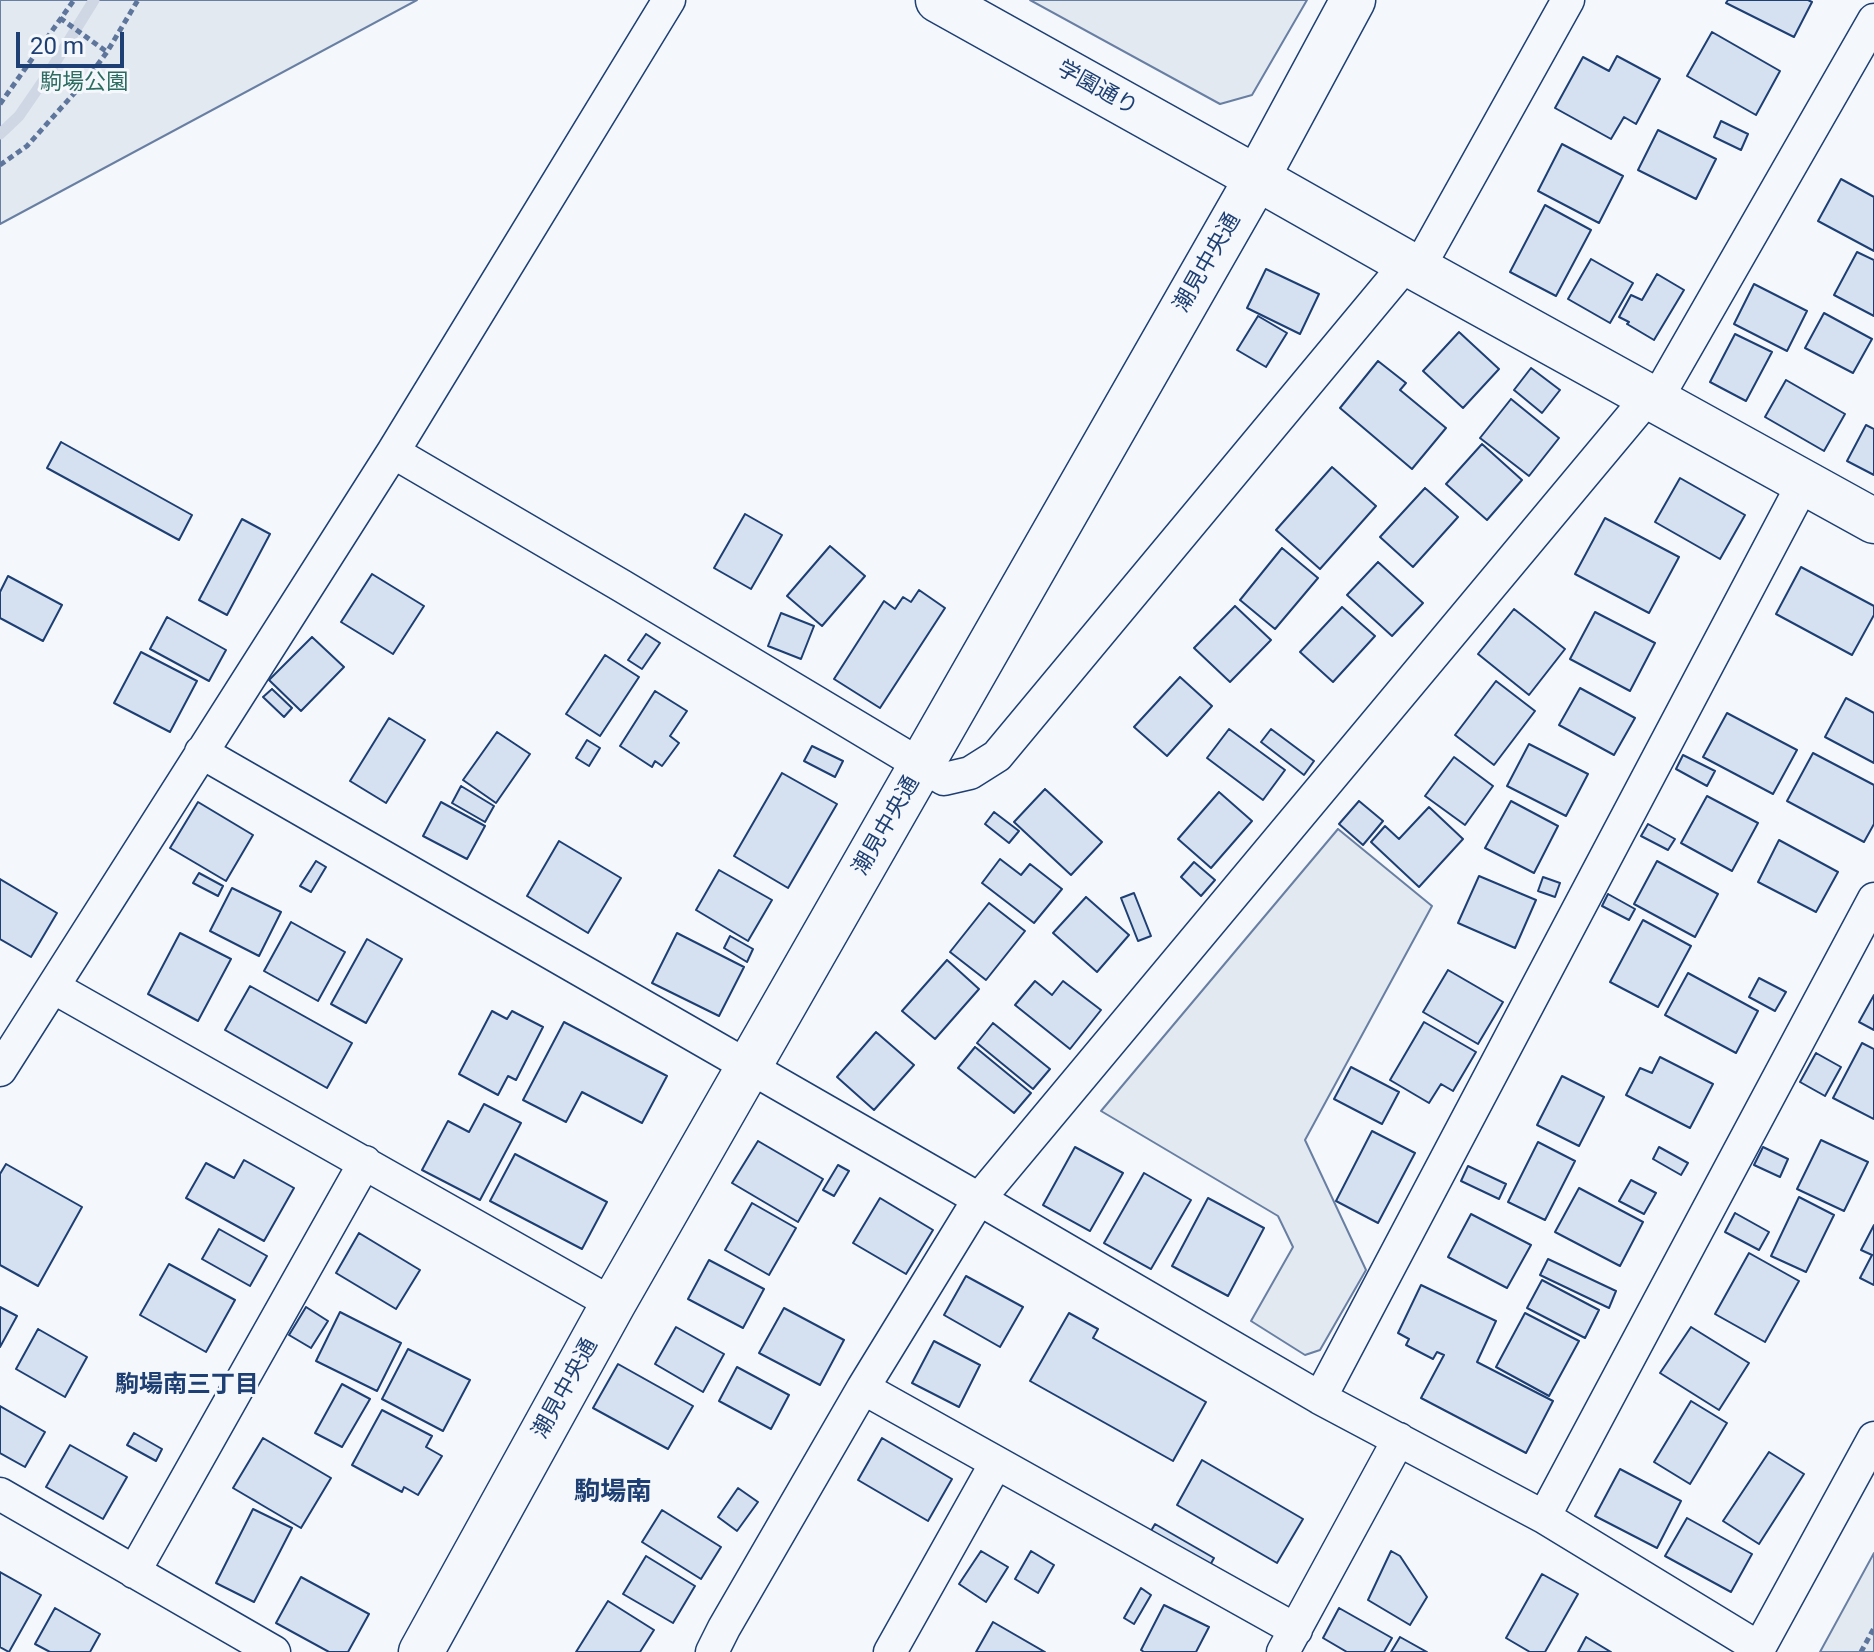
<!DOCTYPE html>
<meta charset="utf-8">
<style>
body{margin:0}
#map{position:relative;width:1874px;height:1652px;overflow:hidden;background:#f4f7fb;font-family:Roboto,sans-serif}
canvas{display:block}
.scale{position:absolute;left:16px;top:32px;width:108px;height:36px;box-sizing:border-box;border:4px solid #1d3f73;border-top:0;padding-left:10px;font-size:24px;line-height:28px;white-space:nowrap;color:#1d3f73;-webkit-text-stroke:6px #f4f7fb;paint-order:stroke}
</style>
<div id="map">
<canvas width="1874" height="1652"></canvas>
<div class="scale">20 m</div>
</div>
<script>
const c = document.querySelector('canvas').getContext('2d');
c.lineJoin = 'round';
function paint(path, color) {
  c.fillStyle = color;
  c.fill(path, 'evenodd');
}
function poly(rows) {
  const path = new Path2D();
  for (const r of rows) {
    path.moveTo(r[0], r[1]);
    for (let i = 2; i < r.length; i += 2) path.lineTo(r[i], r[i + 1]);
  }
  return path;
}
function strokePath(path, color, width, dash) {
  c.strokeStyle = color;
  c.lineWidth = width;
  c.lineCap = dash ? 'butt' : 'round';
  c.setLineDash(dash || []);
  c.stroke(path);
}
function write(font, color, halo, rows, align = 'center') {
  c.font = font + ' Roboto,"Noto Sans JP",sans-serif';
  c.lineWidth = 6;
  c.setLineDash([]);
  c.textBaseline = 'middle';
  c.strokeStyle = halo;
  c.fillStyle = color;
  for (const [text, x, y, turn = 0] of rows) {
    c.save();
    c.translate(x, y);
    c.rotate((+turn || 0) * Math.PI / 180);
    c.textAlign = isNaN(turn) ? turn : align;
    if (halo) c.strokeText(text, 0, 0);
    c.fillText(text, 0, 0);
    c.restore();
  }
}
const green = poly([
 [0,0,417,0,0,224,0,0],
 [1030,0,1307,0,1252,95,1220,104,1030,0],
 [1338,829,1432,906,1305,1140,1366,1270,1320,1350,1305,1355,1251,1321,1293,1247,1278,1216,1101,1111,1338,829],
 [1874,1553,1874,1652,1820,1652,1874,1553]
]);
paint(green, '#e3e9f0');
strokePath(green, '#687fa3', 2);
strokePath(poly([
 [0,134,19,116,50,71,94,0]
]), '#cfd7e4', 11);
const building = poly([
 [1728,0,1808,0,1812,2,1794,37,1726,3,1728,0],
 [1712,32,1780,71,1756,115,1687,76,1712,32],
 [1617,56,1660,79,1636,124,1624,117,1611,139,1555,108,1583,57,1609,71,1617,56],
 [1721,121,1748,134,1741,150,1714,137,1721,121],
 [1658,130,1716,159,1696,199,1638,170,1658,130],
 [1562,144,1623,176,1599,223,1538,191,1562,144],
 [1841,179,1874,197,1874,251,1818,221,1841,179],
 [1545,205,1591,230,1556,296,1510,272,1545,205],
 [1857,252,1874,260,1874,316,1834,295,1857,252],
 [1591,259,1633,283,1610,323,1568,299,1591,259],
 [1266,269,1319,294,1300,334,1247,308,1266,269],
 [1657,274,1684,290,1654,340,1627,324,1629,322,1619,317,1631,295,1642,300,1657,274],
 [1754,284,1807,311,1787,351,1734,324,1754,284],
 [1824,313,1872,339,1853,373,1805,348,1824,313],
 [1258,316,1287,333,1266,367,1237,350,1258,316],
 [1459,332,1499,369,1463,408,1423,371,1459,332],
 [1735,334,1772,352,1746,401,1710,382,1735,334],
 [1378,361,1406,383,1400,390,1446,428,1412,469,1340,408,1378,361],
 [1531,368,1560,390,1542,413,1514,390,1531,368],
 [1786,380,1845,414,1824,451,1765,417,1786,380],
 [1511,399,1559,438,1529,476,1480,438,1511,399],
 [1866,425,1874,429,1874,475,1847,461,1866,425],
 [61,442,192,515,179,540,47,468,61,442],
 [1482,444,1522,480,1487,520,1446,484,1482,444],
 [1332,467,1376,506,1320,569,1276,530,1332,467],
 [1680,478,1745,515,1720,559,1655,522,1680,478],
 [1425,488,1458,517,1413,567,1380,537,1425,488],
 [745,514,782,535,751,589,714,568,745,514],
 [1605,518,1679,557,1649,613,1575,574,1605,518],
 [242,519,270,534,227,615,199,600,242,519],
 [830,546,865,576,822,626,787,596,830,546],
 [1282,548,1318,578,1275,629,1240,600,1282,548],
 [1378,562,1423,603,1392,636,1347,595,1378,562],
 [1801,567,1874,606,1874,615,1852,655,1776,614,1801,567],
 [372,574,424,606,393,654,341,622,372,574],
 [8,576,62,605,43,641,0,618,0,592,8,576],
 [919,590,945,608,880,708,834,679,884,601,895,609,903,597,911,602,919,590],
 [1235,606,1271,640,1230,682,1194,648,1235,606],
 [1342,607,1375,636,1333,682,1300,652,1342,607],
 [1514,609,1565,649,1529,695,1478,654,1514,609],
 [1595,612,1655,643,1630,691,1570,659,1595,612],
 [781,613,814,626,801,659,768,646,781,613],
 [167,617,226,650,209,681,150,649,167,617],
 [646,634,660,643,642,669,628,660,646,634],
 [312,637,344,667,301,711,269,680,312,637],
 [141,652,197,681,170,732,114,703,141,652],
 [605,655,639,677,600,736,566,714,605,655],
 [1180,677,1212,706,1167,756,1134,727,1180,677],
 [1496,681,1535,711,1494,765,1455,735,1496,681],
 [1580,688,1635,718,1614,755,1559,725,1580,688],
 [272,689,292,708,284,717,263,697,272,689],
 [655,691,687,711,670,736,679,743,662,766,655,761,652,767,620,746,655,691],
 [1846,698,1874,713,1874,763,1825,737,1846,698],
 [1727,713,1797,750,1773,794,1703,757,1727,713],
 [389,718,425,740,386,803,350,781,389,718],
 [1229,729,1285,770,1263,800,1207,758,1229,729],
 [1271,729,1314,761,1304,775,1261,742,1271,729],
 [497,732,530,754,496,803,463,780,497,732],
 [587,740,600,748,589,766,576,758,587,740],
 [1529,744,1588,774,1566,816,1507,786,1529,744],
 [812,746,843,761,835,777,804,761,812,746],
 [1813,753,1874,785,1874,824,1864,842,1787,801,1813,753],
 [1683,755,1715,771,1707,786,1676,769,1683,755],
 [1454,757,1493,786,1465,825,1425,796,1454,757],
 [782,773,837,804,788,888,734,856,782,773],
 [461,786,494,806,485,822,452,803,461,786],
 [1045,789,1102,842,1071,875,1014,822,1045,789],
 [1219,792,1252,821,1211,868,1178,839,1219,792],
 [1707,796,1758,823,1732,871,1681,843,1707,796],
 [1359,801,1383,821,1363,845,1339,824,1359,801],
 [1511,801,1558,826,1534,873,1485,848,1511,801],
 [198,802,253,835,226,881,170,848,198,802],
 [441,802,485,826,467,859,423,836,441,802],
 [1429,807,1463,839,1419,887,1371,842,1385,826,1399,839,1429,807],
 [994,812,1019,831,1009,843,985,824,994,812],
 [1648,824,1675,839,1668,850,1641,836,1648,824],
 [1779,840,1838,872,1816,912,1758,882,1779,840],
 [559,841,621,878,588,933,527,896,559,841],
 [1000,859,1021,875,1030,864,1062,889,1034,923,982,883,1000,859],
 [316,861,326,867,311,892,300,886,316,861],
 [1657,861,1718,894,1695,937,1634,904,1657,861],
 [1194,862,1215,880,1201,896,1181,877,1194,862],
 [719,870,772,900,748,941,696,910,719,870],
 [199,873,223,886,218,896,193,883,199,873],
 [1479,876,1536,900,1515,948,1458,923,1479,876],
 [1543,877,1560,883,1555,897,1538,891,1543,877],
 [0,879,57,913,31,957,0,939,0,879],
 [232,888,281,912,259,956,210,931,232,888],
 [1134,893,1151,936,1138,941,1121,898,1134,893],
 [1608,894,1635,909,1629,920,1602,906,1608,894],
 [1086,897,1129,935,1097,972,1053,933,1086,897],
 [989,903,1025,931,986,980,950,952,989,903],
 [1643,920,1691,946,1658,1007,1610,982,1643,920],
 [291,922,345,952,318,1001,264,971,291,922],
 [180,933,231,959,198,1021,148,994,180,933],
 [677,933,744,967,719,1016,652,983,677,933],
 [730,936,753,949,747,962,724,948,730,936],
 [367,939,402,959,366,1023,331,1004,367,939],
 [947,960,979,989,935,1039,902,1011,947,960],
 [1448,970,1503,1002,1478,1044,1423,1012,1448,970],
 [1688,973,1758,1011,1736,1053,1665,1015,1688,973],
 [1759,978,1786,992,1775,1011,1749,997,1759,978],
 [1035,981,1052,995,1063,981,1101,1010,1070,1049,1015,1005,1035,981],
 [250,986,352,1043,327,1088,225,1030,250,986],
 [1874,995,1874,1030,1859,1022,1874,995],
 [492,1011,507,1019,512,1011,543,1027,516,1080,508,1076,498,1095,459,1074,492,1011],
 [564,1022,667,1076,642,1123,582,1092,566,1122,523,1100,564,1022],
 [1424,1022,1476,1052,1453,1091,1441,1084,1429,1103,1390,1080,1424,1022],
 [993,1023,1050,1069,1033,1089,977,1043,993,1023],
 [876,1032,914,1065,874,1110,837,1077,876,1032],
 [1862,1043,1874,1049,1874,1119,1833,1098,1862,1043],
 [975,1047,1031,1093,1014,1113,958,1068,975,1047],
 [1816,1053,1841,1067,1825,1096,1800,1082,1816,1053],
 [1660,1057,1713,1084,1690,1128,1626,1095,1640,1068,1652,1073,1660,1057],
 [1351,1067,1399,1092,1382,1124,1334,1099,1351,1067],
 [1562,1076,1604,1097,1579,1146,1537,1125,1562,1076],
 [484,1104,521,1123,480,1200,422,1170,448,1121,469,1132,484,1104],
 [1372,1131,1415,1153,1378,1223,1336,1201,1372,1131],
 [1821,1140,1868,1162,1844,1211,1797,1189,1821,1140],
 [758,1141,823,1179,798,1222,732,1183,758,1141],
 [1538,1142,1575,1161,1545,1220,1508,1202,1538,1142],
 [1075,1147,1123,1173,1090,1231,1043,1205,1075,1147],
 [1659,1147,1688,1163,1681,1175,1653,1159,1659,1147],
 [1763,1147,1788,1159,1780,1177,1754,1165,1763,1147],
 [515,1154,607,1202,582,1249,490,1201,515,1154],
 [244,1160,294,1188,264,1241,186,1198,206,1163,234,1178,244,1160],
 [6,1164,82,1207,38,1286,0,1265,0,1174,6,1164],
 [838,1165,849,1171,834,1196,823,1190,838,1165],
 [1468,1166,1506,1184,1499,1199,1461,1181,1468,1166],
 [1144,1173,1191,1200,1151,1269,1104,1243,1144,1173],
 [1631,1180,1656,1193,1644,1214,1619,1201,1631,1180],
 [1579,1188,1643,1222,1620,1266,1555,1232,1579,1188],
 [1799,1197,1834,1215,1806,1272,1771,1256,1799,1197],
 [880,1198,933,1230,906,1274,853,1243,880,1198],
 [1208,1198,1264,1228,1228,1296,1172,1266,1208,1198],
 [752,1203,796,1228,769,1275,725,1250,752,1203],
 [1735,1213,1769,1232,1759,1250,1725,1232,1735,1213],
 [1471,1214,1531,1245,1507,1288,1448,1257,1471,1214],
 [1874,1225,1874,1285,1860,1278,1872,1255,1861,1250,1874,1225],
 [219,1229,267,1256,250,1286,202,1259,219,1229],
 [359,1233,420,1270,396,1309,336,1273,359,1233],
 [1749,1253,1799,1281,1765,1342,1715,1314,1749,1253],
 [1548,1259,1616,1291,1609,1308,1540,1275,1548,1259],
 [709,1260,764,1289,743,1328,688,1299,709,1260],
 [169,1264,235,1300,206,1352,140,1315,169,1264],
 [966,1276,1023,1307,1000,1347,944,1315,966,1276],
 [1542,1280,1599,1310,1585,1338,1527,1308,1542,1280],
 [1421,1285,1496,1321,1477,1362,1553,1401,1526,1453,1421,1398,1444,1355,1437,1352,1433,1359,1406,1345,1409,1339,1398,1333,1421,1285],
 [0,1307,17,1316,0,1347,0,1307],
 [306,1307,328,1321,311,1348,289,1335,306,1307],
 [784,1308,844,1340,820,1385,759,1353,784,1308],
 [340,1312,401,1343,377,1391,316,1361,340,1312],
 [1069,1313,1098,1329,1093,1338,1206,1402,1173,1461,1030,1381,1069,1313],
 [1525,1313,1579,1341,1549,1396,1496,1367,1525,1313],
 [676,1327,724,1354,703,1392,655,1364,676,1327],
 [1691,1327,1749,1363,1719,1410,1660,1373,1691,1327],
 [38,1329,87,1357,65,1397,16,1369,38,1329],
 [934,1341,980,1365,959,1407,912,1383,934,1341],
 [408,1349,470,1380,443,1431,382,1399,408,1349],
 [618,1364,693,1406,668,1449,593,1408,618,1364],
 [737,1367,789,1395,771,1429,719,1401,737,1367],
 [342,1384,370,1399,342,1447,315,1433,342,1384],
 [1691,1401,1727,1423,1690,1484,1654,1462,1691,1401],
 [0,1406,45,1432,25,1467,0,1453,0,1406],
 [382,1410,432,1436,426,1447,442,1456,418,1495,404,1487,402,1492,352,1465,382,1410],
 [134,1433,162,1449,156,1461,127,1445,134,1433],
 [263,1438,331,1478,301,1528,233,1488,263,1438],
 [882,1438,952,1479,928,1521,858,1480,882,1438],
 [70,1445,127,1477,103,1519,46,1487,70,1445],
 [1769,1452,1804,1474,1759,1544,1723,1521,1769,1452],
 [1202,1460,1303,1519,1277,1563,1177,1505,1202,1460],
 [1620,1469,1681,1501,1657,1548,1595,1516,1620,1469],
 [738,1488,758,1502,737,1531,718,1517,738,1488],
 [253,1509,292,1528,254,1602,216,1583,253,1509],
 [662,1510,721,1547,701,1579,642,1542,662,1510],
 [1687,1518,1752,1554,1731,1592,1665,1556,1687,1518],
 [1155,1524,1214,1558,1208,1569,1148,1536,1155,1524],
 [981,1551,1008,1567,986,1602,959,1584,981,1551],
 [1031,1551,1054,1565,1038,1593,1015,1579,1031,1551],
 [1391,1551,1400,1556,1427,1597,1410,1625,1368,1600,1391,1551],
 [646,1556,695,1586,673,1623,623,1594,646,1556],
 [0,1572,41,1595,9,1652,0,1647,0,1572],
 [1542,1574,1578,1594,1545,1652,1530,1652,1506,1638,1542,1574],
 [301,1577,369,1614,348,1652,329,1652,276,1623,301,1577],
 [1141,1588,1151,1595,1134,1624,1124,1618,1141,1588],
 [608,1601,654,1630,640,1652,576,1652,608,1601],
 [1164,1605,1209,1627,1196,1652,1144,1652,1141,1650,1164,1605],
 [55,1608,100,1634,90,1652,50,1652,35,1644,55,1608],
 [1339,1608,1392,1638,1384,1652,1347,1652,1323,1638,1339,1608],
 [993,1622,1045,1652,976,1652,993,1622],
 [1400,1637,1427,1652,1391,1652,1400,1637],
 [1586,1637,1611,1652,1578,1652,1586,1637]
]);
paint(building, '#d5e0f0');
strokePath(building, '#1d3f73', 2);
const street = poly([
 [1418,269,1568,0],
 [1656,400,1874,20],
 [393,452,622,586,944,779,970,773,997,756,1407,263],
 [201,752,979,1199,1320,1398,1544,1517,1759,1648],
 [53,987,613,1304],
 [0,1070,393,452,669,0],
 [863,1388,1296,1630],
 [1320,1398,1804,482],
 [0,1494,274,1652],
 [1544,1517,1874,899],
 [134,1572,365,1162],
 [712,1652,724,1628,863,1388,979,1199,1649,396],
 [890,1652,996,1463],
 [1283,1652,1399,1439],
 [1757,1652,1874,1438]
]);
const secondary = poly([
 [938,0,1257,178,1407,263,1874,521],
 [421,1652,613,1304,1257,178,1353,0]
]);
strokePath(street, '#1d3f73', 35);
strokePath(secondary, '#1d3f73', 47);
strokePath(poly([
 [60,18,107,52],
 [0,104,74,0],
 [0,165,27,146,87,79,107,52,138,0],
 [1861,1652,1874,1628]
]), '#5e769c', 5, [6, 4]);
strokePath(street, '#f4f7fb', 32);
strokePath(secondary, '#f4f7fb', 44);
write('22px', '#2c6c60', '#f4f7fb', [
 ["駒場公園",84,83]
]);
write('22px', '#1d3f73', '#f4f7fb', [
 ["学園通り",1097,89,29],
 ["潮見中央通",1208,263,-60],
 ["潮見中央通",887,826,-60],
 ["潮見中央通",566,1389,-61]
]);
write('bold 24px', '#1d3f73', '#f4f7fb', [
 ["駒場南三丁目",187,1386]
]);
write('bold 26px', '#1d3f73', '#f4f7fb', [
 ["駒場南",613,1493]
]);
</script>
